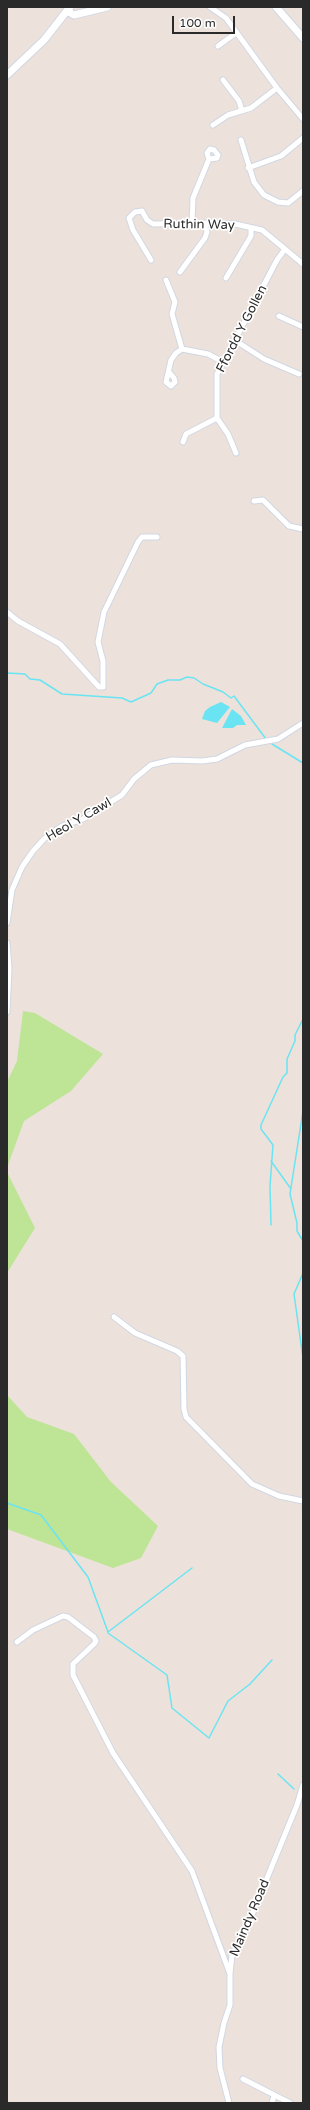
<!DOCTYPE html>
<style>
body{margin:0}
#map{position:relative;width:310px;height:2110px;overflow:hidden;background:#ece2db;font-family:"Varela Round",sans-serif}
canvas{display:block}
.frame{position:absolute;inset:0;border:8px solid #2a2a2a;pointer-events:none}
.scale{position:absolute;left:172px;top:16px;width:63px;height:18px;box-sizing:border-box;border:2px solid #2a2a2a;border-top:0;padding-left:5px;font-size:12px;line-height:14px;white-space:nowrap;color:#2a2a2a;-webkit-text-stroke:3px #fff;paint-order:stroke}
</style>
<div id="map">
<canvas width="310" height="2110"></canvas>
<div class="frame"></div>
<div class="scale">100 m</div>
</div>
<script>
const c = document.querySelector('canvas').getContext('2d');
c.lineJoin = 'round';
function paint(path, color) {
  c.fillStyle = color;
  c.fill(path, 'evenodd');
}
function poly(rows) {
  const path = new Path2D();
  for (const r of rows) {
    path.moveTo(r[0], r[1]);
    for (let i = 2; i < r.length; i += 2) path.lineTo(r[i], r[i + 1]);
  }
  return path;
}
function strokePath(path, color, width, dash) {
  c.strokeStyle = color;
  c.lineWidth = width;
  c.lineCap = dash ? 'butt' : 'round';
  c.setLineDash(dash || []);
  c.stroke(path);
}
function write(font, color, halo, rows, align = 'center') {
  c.font = font + ' "Varela Round",sans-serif';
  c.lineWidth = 3.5;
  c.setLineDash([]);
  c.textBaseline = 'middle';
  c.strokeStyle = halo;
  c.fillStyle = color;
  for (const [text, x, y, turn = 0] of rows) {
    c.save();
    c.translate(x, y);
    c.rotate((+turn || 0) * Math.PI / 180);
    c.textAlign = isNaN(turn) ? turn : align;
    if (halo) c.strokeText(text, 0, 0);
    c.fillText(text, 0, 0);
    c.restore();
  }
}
paint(poly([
 [23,1011,35,1013,103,1054,71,1091,24,1121,7,1168,7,1082,17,1061],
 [7,1172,35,1228,7,1273],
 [7,1395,27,1417,74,1434,111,1482,158,1526,141,1558,113,1568,7,1529]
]), '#bde595');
paint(poly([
 [221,702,230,707,217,723,202,719,205,711,210,707],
 [232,709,241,716,246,725,237,725,233,728,222,728]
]), '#6ae4f2');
strokePath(poly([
 [7,673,25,674,30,679,40,680,62,694,122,698,131,702,151,693,157,684,168,680,180,680,187,677,194,678,203,684,223,692,231,698,234,696,266,739],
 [272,744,303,763],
 [303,1065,303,1106],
 [303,1111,290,1194,297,1223,297,1231,303,1241],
 [271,1161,291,1189],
 [271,1225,270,1186,273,1145,261,1129,261,1125,283,1077,287,1073,287,1059,295,1041,295,1035,303,1019],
 [303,1273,294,1294,303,1358],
 [7,1503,41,1515,88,1577,108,1632,192,1568],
 [108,1633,167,1675,172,1708,209,1738,228,1701,250,1684,272,1660],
 [278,1774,294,1789]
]), '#6ae4f2', 1.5);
const street = poly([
 [210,7,226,18,277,88,303,119],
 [218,46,236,33],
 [223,80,239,101,242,111],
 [213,125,228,115,251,108,277,88],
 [241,140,254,182,264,195,278,202,288,203,303,191],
 [248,168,281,156,303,138],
 [192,223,193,198,209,159,207,153,210,149,214,150,218,155,217,158,209,159],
 [151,260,133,230,129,218,135,212,142,211,147,220,153,224,205,223,235,224,262,230,303,264],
 [180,272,205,238,207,232,205,223],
 [226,278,251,236,251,228],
 [166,280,175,302,172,314,182,349],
 [279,316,303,327],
 [236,341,264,359,299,374],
 [169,372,174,378,175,382,171,386,166,382,171,360,176,353,182,349,208,354,223,362],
 [217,418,228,434,236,453],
 [183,442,186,434,217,418,217,374,277,260,285,249],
 [254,501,263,500,289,526,303,529],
 [7,612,18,621,60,644,99,687,103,687,103,661,98,642,104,612,138,542,142,537,157,537],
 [7,923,12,890,22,867,33,851,45,838,62,826,83,819,122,795,134,779,151,765,172,760,202,761,217,759,245,745,278,739,303,723],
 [7,943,9,968,7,1012],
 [114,1317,135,1333,177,1351,183,1356,184,1409,186,1417,252,1484,279,1496,303,1501],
 [17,1642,33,1630,63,1616,68,1617,94,1637,96,1641,94,1644,73,1664,73,1675,113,1753,192,1871,230,1974],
 [243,2079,290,2103],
 [229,2103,220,2068,219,2047,224,2023,230,2005,230,1974,232,1955,247,1927,297,1805,303,1785],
 [272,2103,274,2096]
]);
const secondary = poly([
 [276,7,303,38],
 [67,11,74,15,107,7],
 [7,75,44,40,70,7]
]);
strokePath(street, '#d0d7e3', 7);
strokePath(secondary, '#d0d7e3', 9);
strokePath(street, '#fff', 5);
strokePath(secondary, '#fff', 7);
write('13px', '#2a2a2a', '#fff', [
 ["Ruthin Way",199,225,1],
 ["Ffordd Y Gollen",242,329,-63],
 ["Heol Y Cawl",79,820,-30],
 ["Maindy Road",250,1918,-67]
]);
</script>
